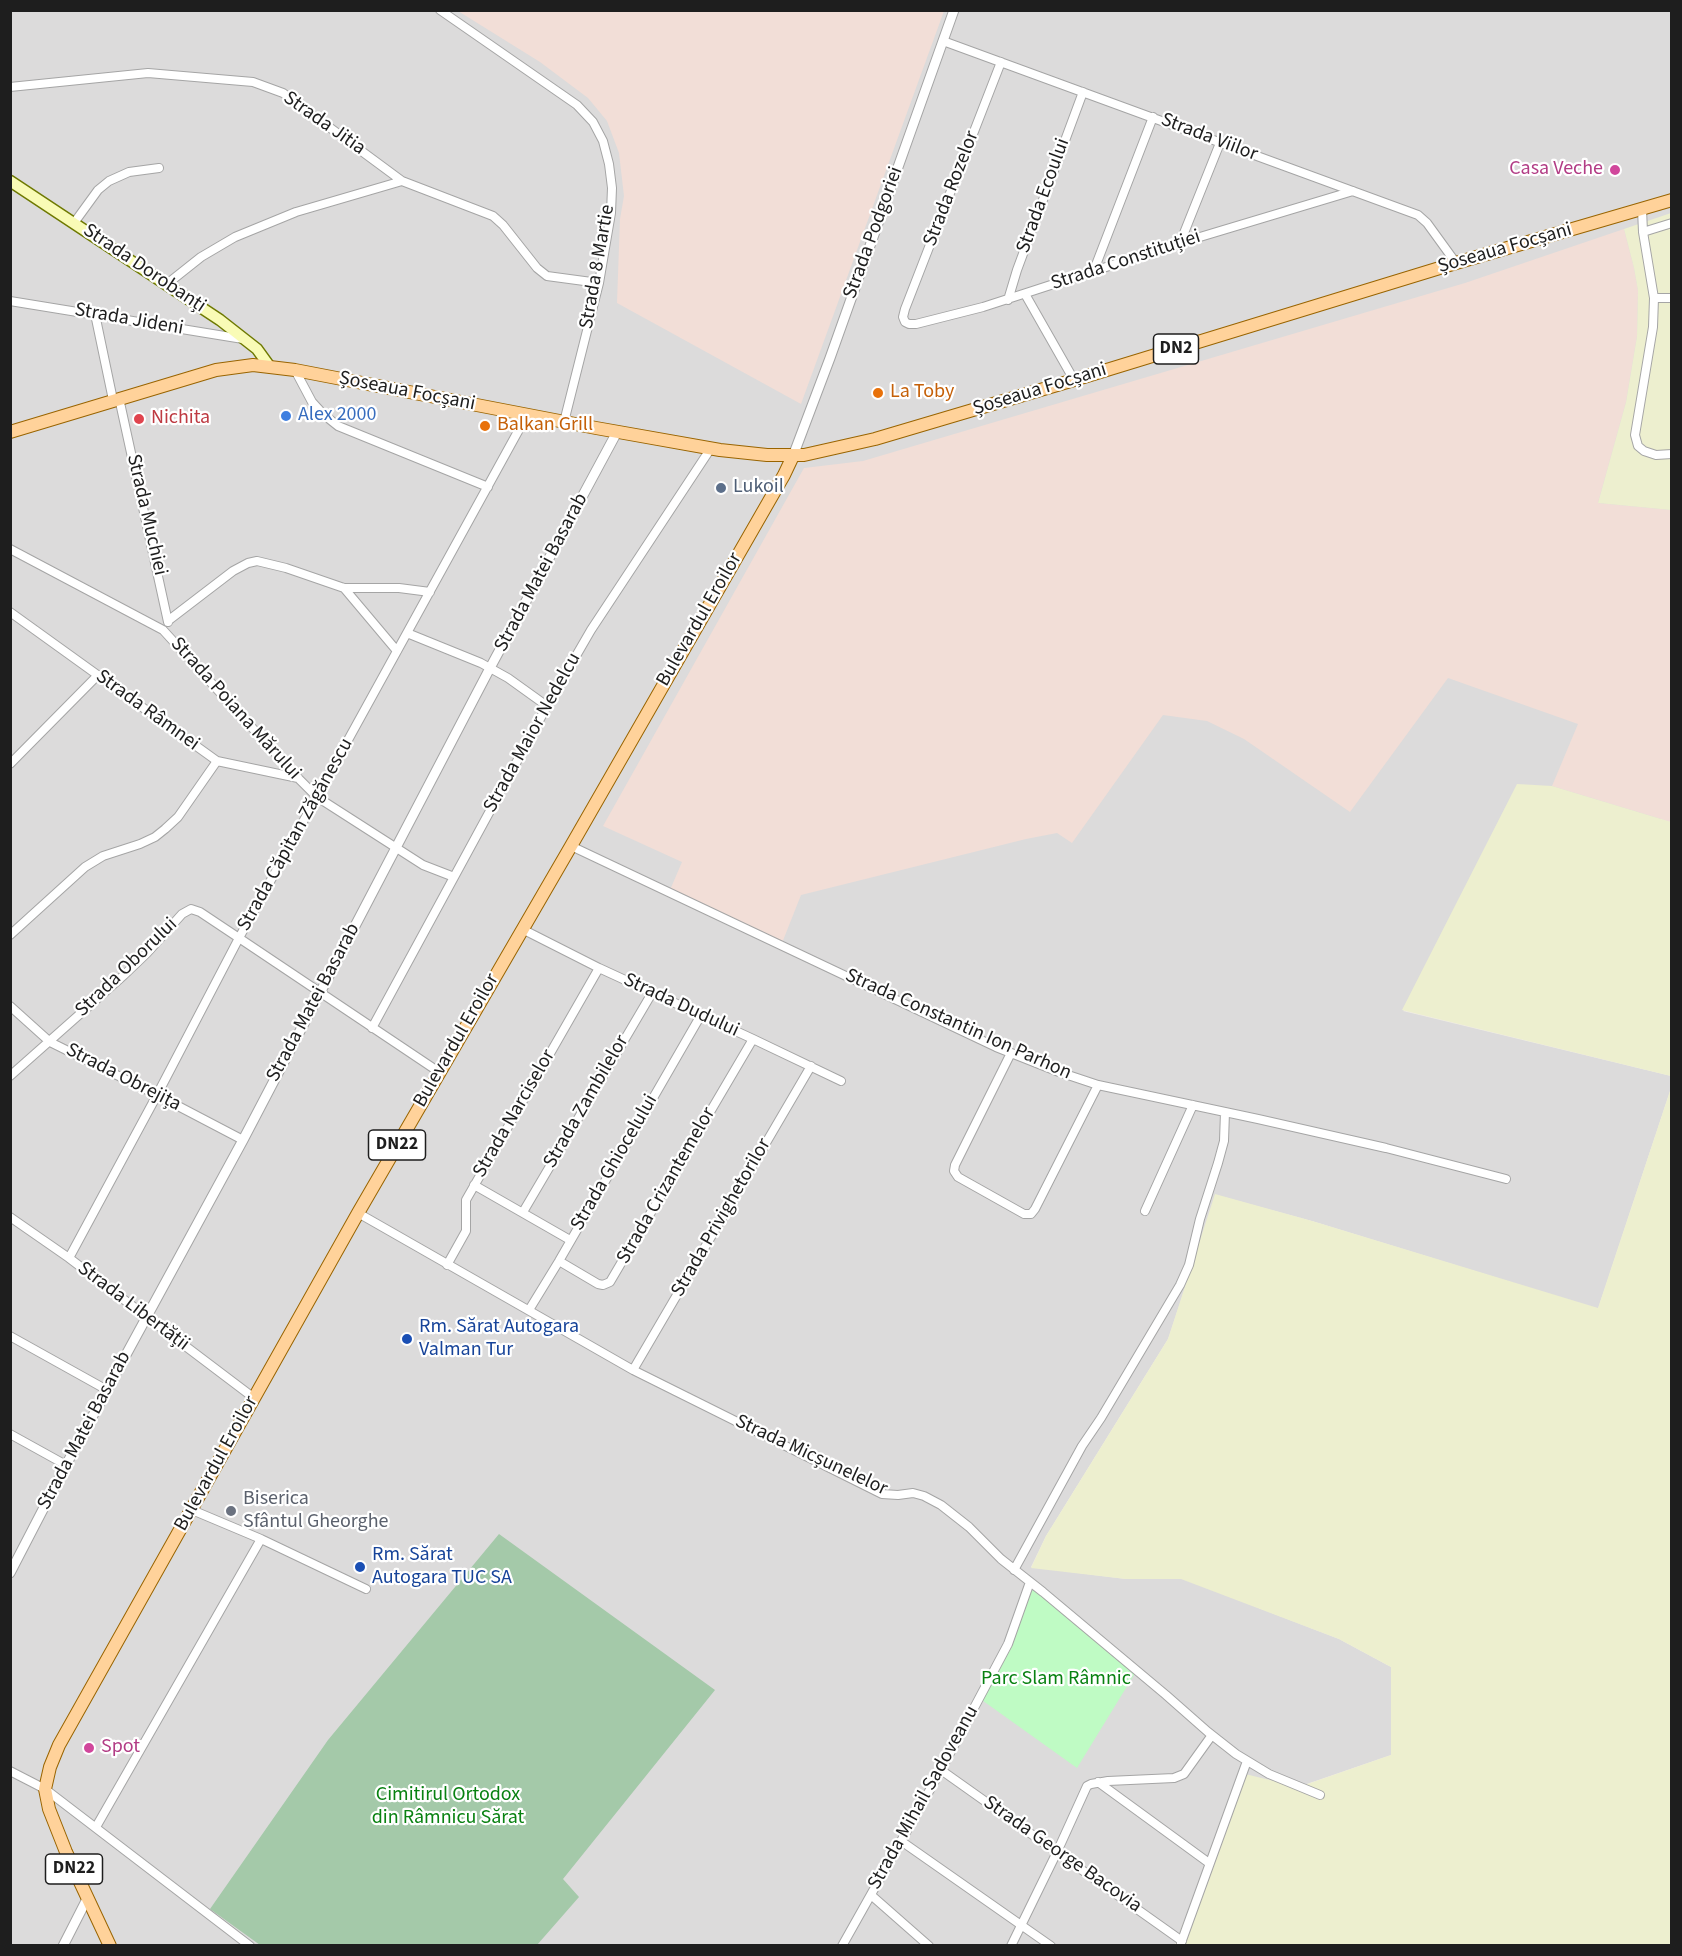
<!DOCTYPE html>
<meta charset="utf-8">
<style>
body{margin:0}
#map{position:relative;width:1682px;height:1956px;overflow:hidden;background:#f0ece4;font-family:"Source Sans 3",sans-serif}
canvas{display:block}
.frame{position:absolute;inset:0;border:12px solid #1e1e1e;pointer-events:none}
</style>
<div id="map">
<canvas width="1682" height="1956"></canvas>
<div class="frame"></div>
</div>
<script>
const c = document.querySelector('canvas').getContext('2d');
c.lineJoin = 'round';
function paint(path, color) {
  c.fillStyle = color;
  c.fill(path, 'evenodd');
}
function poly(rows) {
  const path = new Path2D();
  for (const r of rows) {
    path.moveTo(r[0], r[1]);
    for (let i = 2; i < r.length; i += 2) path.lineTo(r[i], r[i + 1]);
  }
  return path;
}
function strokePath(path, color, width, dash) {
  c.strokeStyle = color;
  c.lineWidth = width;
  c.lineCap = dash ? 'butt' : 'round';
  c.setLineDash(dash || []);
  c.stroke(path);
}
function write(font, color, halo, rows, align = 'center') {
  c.font = font + ' "Source Sans 3",sans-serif';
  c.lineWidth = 4.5;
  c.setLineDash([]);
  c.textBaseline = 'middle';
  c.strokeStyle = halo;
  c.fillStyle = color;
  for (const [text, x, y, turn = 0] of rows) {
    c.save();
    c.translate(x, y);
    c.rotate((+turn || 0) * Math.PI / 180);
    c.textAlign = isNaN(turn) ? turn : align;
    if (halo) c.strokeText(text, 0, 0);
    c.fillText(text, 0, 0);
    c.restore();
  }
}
paint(poly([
 [11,11,1671,11,1671,822,1661,819,1403,1011,1671,1076,1671,1088,1598,1309,1312,1221,1216,1195,1168,1339,1046,1536,1031,1567,1126,1579,1181,1578,1339,1639,1391,1667,1391,1755,1298,1787,1221,1837,1184,1921,1175,1945,11,1946]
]), '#dcdbdb');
paint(poly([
 [458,11,944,11,801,404,617,303,620,219,624,196,619,153,607,121,588,98,540,62],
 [1624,229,1634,268,1638,291,1637,336,1626,402,1598,503,1671,510,1671,822,1552,786,1578,724,1448,678,1350,812,1244,739,1207,721,1163,715,1072,843,1057,833,1026,839,801,895,782,943,670,890,682,862,603,826,804,468,863,461,1465,283]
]), '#f2ded7');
paint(poly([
 [1671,213,1671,510,1598,503,1626,402,1637,336,1638,291,1634,268,1624,229],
 [1517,784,1552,786,1671,822,1671,1076,1402,1010],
 [1671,1088,1671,1945,1175,1945,1184,1921,1221,1837,1245,1774,1299,1787,1391,1755,1391,1667,1339,1639,1181,1579,1126,1579,1031,1568,1046,1536,1168,1339,1215,1194,1312,1221,1598,1308]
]), '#edefcf');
paint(poly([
 [499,1534,715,1690,563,1879,579,1897,537,1945,260,1945,210,1909,328,1740]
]), '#a4c9a9');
paint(poly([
 [1030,1582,1137,1670,1077,1768,979,1698,1008,1644]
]), '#bffbc4');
const minor = poly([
 [440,10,577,105,593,122,603,141,609,164,612,188,611,213,599,283,564,422],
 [943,41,1418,215,1427,223,1456,263],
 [1001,62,905,309,903,317,905,322,909,324,916,324,983,307,1180,243,1353,191],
 [10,87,148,73,253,82,283,93,402,181,493,216,503,225,537,268,547,276,599,283],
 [1642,209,1643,232,1654,298,1653,327,1635,435,1638,446,1644,451,1656,455,1672,454],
 [74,223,98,190,109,181,129,172,159,168],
 [1643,232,1672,223],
 [1180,243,1220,143],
 [1094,270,1153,117],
 [167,284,201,257,235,237,296,212,402,181],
 [1025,294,1074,380],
 [1654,298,1672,298],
 [1008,300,1017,270,1083,92],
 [10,301,243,339],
 [95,314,113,400],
 [295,370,312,402,323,414,338,426,488,487],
 [119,398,168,622],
 [10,549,163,630,298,778,317,797,423,865,454,877],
 [344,588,397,651],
 [10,612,217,761,298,778],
 [169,620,233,571,248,563,257,561,286,568,344,588,399,588,430,592],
 [407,633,481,663,508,678,547,706],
 [10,764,98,675],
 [571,846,996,1047,1059,1072,1098,1085,1258,1119,1386,1148,1506,1179],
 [522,929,599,968,753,1039,841,1081],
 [10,935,85,867,103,856,140,844,155,837,165,829,178,817,217,761],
 [10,1006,50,1042,157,1095,243,1140],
 [372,1028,547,706,591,630,711,448],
 [1011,1053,955,1165,954,1171,958,1177,1024,1214,1031,1214,1035,1209,1098,1085],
 [10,1076,124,975,147,953,182,914,191,909,200,912,239,938,439,1072],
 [474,1185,570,1240],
 [1145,1211,1193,1105],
 [523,1212,652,993],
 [358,1213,633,1370,882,1494,898,1495,913,1493,924,1496,941,1505,969,1527,1001,1559,1043,1592,1166,1695,1208,1732,1236,1754,1269,1774,1320,1795],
 [10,1217,69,1258,254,1398],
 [69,1258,157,1095,239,938,527,415],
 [559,1261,598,1284,603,1285,610,1282,753,1039],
 [447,1265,466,1231,466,1200,599,968],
 [529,1310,559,1261,701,1015],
 [10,1336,107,1390],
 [633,1370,811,1066],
 [10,1434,66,1465],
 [192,1510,261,1539,366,1589],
 [1014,1570,1082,1446,1101,1418,1180,1285,1189,1265,1200,1219,1218,1163,1224,1141,1225,1112],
 [941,1770,1182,1941],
 [10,1771,45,1789,250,1946],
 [1098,1782,1209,1863],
 [96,1827,261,1539],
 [901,1841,1051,1946],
 [871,1895,929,1946],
 [1181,1943,1247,1761],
 [842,1946,941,1770,1008,1644,1030,1582],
 [1011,1946,1057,1852,1087,1786,1091,1784,1108,1781,1174,1778,1184,1774,1212,1735]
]);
const tertiary = poly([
 [793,456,830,358,954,10],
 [10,1573,66,1465,243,1140,490,668,617,432],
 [63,1946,87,1899]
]);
const secondary = poly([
 [10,181,220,320,257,349,270,367]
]);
const primary = poly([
 [10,432,216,370,253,365,295,370,596,428,720,450,767,455,804,455,875,439,1074,380,1456,263,1672,200],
 [110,1946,66,1852,49,1809,45,1789,50,1767,59,1745,358,1213,571,846,784,475,793,456]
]);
strokePath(minor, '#a5a5a5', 10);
strokePath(tertiary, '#a5a5a5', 11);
strokePath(secondary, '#6e7901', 13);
strokePath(primary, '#996400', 14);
strokePath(minor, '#fff', 8);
strokePath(tertiary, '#fff', 9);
strokePath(secondary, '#f9fbb6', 10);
strokePath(primary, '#ffd29a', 12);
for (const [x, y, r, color] of [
 [1615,170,6,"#d1479c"],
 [878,393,6,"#e8710a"],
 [286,416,6,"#3f7fe0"],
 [139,419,6,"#e0444e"],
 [485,426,6,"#e8710a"],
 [721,488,6,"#5c6f8a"],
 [407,1339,6,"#1a4fb4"],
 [231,1511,6,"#6b7280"],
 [360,1567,6,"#1a4fb4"],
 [89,1748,6,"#d1479c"]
]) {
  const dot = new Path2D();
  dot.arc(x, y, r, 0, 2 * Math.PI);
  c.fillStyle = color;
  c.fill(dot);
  strokePath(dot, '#fff', 2);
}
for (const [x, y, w] of [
 [1176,349,45],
 [397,1145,57],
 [74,1869,57]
]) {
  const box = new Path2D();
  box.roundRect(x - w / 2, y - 15, w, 30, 4.5);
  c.fillStyle = '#fff';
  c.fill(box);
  strokePath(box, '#1e1e1e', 1.5);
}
write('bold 18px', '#1e1e1e', null, [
 ["DN2",1176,349],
 ["DN22",397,1145],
 ["DN22",74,1869]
]);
write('20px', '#1e1e1e', '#fff', [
 ["Strada Jitia",324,124,35],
 ["Strada Viilor",1209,138,21],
 ["Strada Rozelor",952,189,-69],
 ["Strada Ecoului",1044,196,-70],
 ["Strada Podgoriei",874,233,-70],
 ["Șoseaua Focșani",1505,249,-16],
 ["Strada Constituției",1126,261,-18],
 ["Strada 8 Martie",598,267,-80],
 ["Strada Dorobanți",144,269,34],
 ["Strada Jideni",129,320,10],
 ["Șoseaua Focșani",1040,390,-17],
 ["Șoseaua Focșani",407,392,11],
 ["Strada Muchiei",146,515,77],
 ["Strada Matei Basarab",542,573,-62],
 ["Bulevardul Eroilor",700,620,-60],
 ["Strada Poiana Mărului",235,709,48],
 ["Strada Râmnei",147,711,36],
 ["Strada Maior Nedelcu",533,733,-61],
 ["Strada Căpitan Zăgănescu",296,835,-61],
 ["Strada Oborului",127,968,-44],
 ["Strada Matei Basarab",314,1003,-62],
 ["Strada Dudului",681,1006,25],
 ["Strada Constantin Ion Parhon",958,1025,24],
 ["Bulevardul Eroilor",457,1041,-60],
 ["Strada Obrejița",123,1078,27],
 ["Strada Zambilelor",587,1102,-60],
 ["Strada Narciselor",515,1114,-60],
 ["Strada Ghiocelului",615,1163,-60],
 ["Strada Crizantemelor",667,1186,-60],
 ["Strada Privighetorilor",722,1218,-60],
 ["Strada Libertății",133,1307,37],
 ["Strada Matei Basarab",85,1431,-62],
 ["Strada Micșunelelor",811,1456,25],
 ["Bulevardul Eroilor",217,1464,-61],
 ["Strada Mihail Sadoveanu",924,1798,-61],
 ["Strada George Bacovia",1062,1855,35]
]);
write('20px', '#b23c85', '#fff', [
 ["Casa Veche",1603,170],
 ["Spot",101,1748,"left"]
], 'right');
write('20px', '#c56008', '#fff', [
 ["La Toby",890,393],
 ["Balkan Grill",497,426]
], 'left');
write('20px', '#366cbe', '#fff', [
 ["Alex 2000",298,416]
], 'left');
write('20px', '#be3a42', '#fff', [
 ["Nichita",151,419]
], 'left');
write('20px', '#4e5e75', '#fff', [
 ["Lukoil",733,488]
], 'left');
write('20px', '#164399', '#fff', [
 ["Rm. Sărat Autogara",419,1328],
 ["Valman Tur",419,1351],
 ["Rm. Sărat",372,1556],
 ["Autogara TUC SA",372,1579]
], 'left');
write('20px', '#5b616d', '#fff', [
 ["Biserica",243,1500],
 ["Sfântul Gheorghe",243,1523]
], 'left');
write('20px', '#088111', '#fff', [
 ["Parc Slam Râmnic",1056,1680],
 ["Cimitirul Ortodox",448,1796],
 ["din Râmnicu Sărat",448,1819]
]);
</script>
